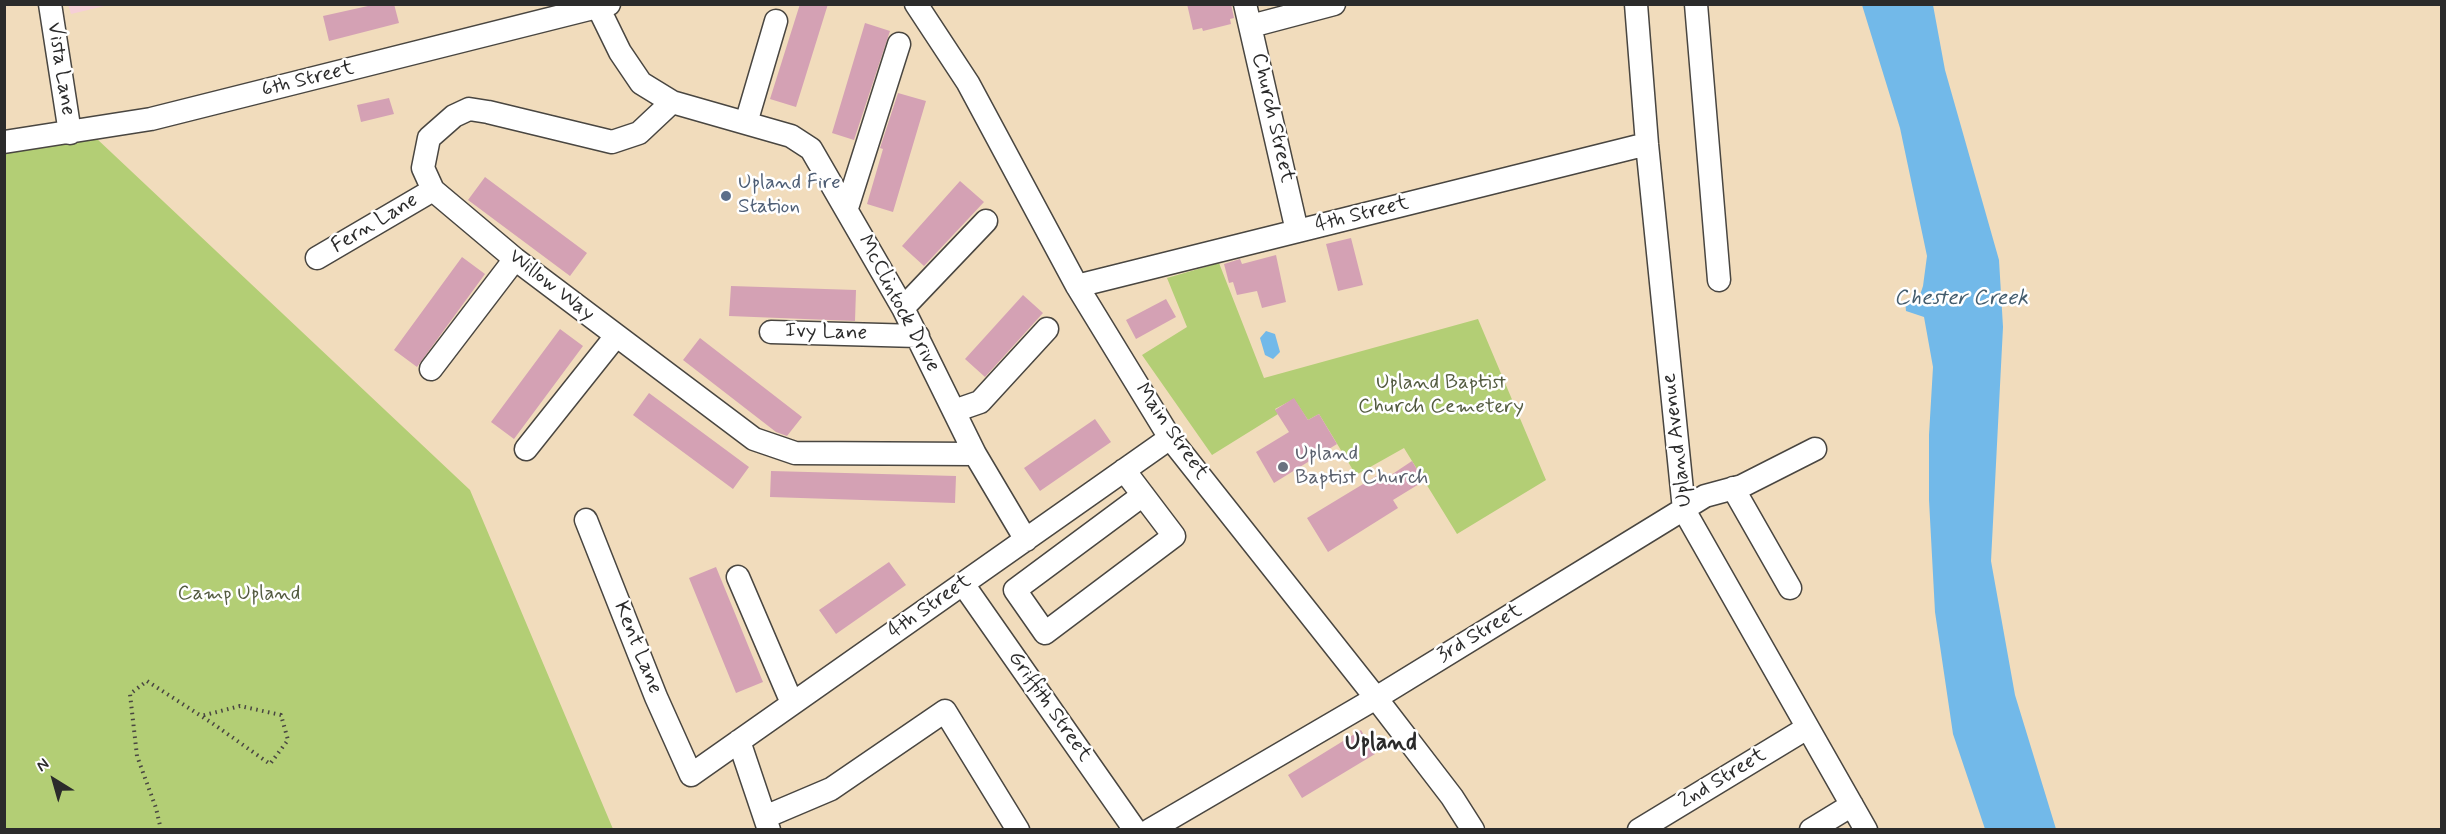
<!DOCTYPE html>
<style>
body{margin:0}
#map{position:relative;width:2446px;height:834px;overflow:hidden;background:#f1dcbc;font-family:Mynerve,sans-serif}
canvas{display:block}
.frame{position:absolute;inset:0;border:6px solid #2b2b2b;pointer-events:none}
.north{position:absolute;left:24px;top:750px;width:60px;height:60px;-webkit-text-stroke:4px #fff;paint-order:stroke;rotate:323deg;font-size:16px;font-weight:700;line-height:24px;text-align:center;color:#2b2b2b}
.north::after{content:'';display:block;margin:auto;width:21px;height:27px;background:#2b2b2b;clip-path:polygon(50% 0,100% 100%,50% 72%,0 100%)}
</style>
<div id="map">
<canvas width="2446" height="834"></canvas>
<div class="frame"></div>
<div class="north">N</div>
</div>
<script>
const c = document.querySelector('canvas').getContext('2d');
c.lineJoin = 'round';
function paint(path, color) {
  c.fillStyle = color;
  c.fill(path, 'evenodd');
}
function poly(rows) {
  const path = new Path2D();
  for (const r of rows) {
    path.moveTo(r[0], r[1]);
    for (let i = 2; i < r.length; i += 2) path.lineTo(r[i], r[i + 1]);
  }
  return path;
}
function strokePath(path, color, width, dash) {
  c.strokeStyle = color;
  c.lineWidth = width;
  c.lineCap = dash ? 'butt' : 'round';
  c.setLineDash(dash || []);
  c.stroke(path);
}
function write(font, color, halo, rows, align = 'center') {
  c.font = font + ' Mynerve,sans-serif';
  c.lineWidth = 5;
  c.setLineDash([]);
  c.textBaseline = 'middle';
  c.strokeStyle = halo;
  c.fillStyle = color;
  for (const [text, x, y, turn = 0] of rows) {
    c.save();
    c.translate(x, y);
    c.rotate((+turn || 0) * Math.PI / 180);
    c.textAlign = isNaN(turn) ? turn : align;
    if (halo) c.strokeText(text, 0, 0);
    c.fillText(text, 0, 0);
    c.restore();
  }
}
paint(poly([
 [68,4,109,4,109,5,71,14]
]), '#f6cfd7');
paint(poly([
 [96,138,470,490,613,829,5,830,5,146],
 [1219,263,1264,378,1478,319,1546,480,1457,534,1404,448,1356,475,1319,414,1308,420,1294,399,1275,409,1278,414,1212,455,1142,355,1187,327,1167,278]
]), '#b3ce75');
paint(poly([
 [1862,5,1933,5,1945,70,1999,260,2003,327,1991,561,2015,695,2056,829,1985,829,1953,734,1935,612,1929,500,1929,435,1933,367,1924,317,1906,311,1905,300,1919,298,1923,286,1927,256,1900,128],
 [1266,331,1275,334,1280,352,1273,359,1265,355,1260,338]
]), '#72b9e9');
paint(poly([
 [377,4,394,4,399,23,329,41,323,16],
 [800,4,828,4,796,107,770,99],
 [1187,4,1231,4,1234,18,1230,19,1231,24,1203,31,1202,28,1193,30],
 [865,23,890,31,854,140,832,133],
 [898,93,926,101,893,212,867,204,883,149,880,148],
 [389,98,394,114,361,122,357,105],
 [485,177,587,253,570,276,468,200],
 [960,181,984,202,924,266,902,246],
 [1351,238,1363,285,1338,291,1326,244],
 [1276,255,1286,302,1262,308,1257,291,1237,295,1233,282,1229,283,1224,264,1240,259,1242,264],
 [462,257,485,274,417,367,394,350],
 [731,286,856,290,855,321,729,316],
 [1023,295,1043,313,985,377,965,359],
 [1166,299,1176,317,1136,339,1126,320],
 [560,329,583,346,514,439,491,422],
 [700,338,802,417,787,436,776,432,683,360],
 [649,393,749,467,733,489,633,415],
 [1294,398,1308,420,1319,414,1337,444,1274,483,1256,452,1289,432,1275,410],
 [1095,419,1111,442,1040,491,1024,468],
 [1412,461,1424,481,1393,500,1398,508,1328,552,1307,518,1378,475,1382,481],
 [771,471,956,476,955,503,770,497],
 [889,562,906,585,836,634,819,610],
 [716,567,763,682,736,693,689,578],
 [1361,730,1375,754,1302,798,1288,775]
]), '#d4a1b4');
const minor = poly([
 [50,4,70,133],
 [916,4,968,83,1077,286,1170,438,1376,698,1452,797,1473,830],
 [1245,4,1297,231],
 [1636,4,1647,144,1684,510,1866,830],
 [1696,4,1719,280],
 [598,7,620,52,641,83,672,102,791,136,811,149,903,308,975,454,1026,540],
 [1251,26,1334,4],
 [672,102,639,133,612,142,488,112,469,109,454,116,429,138,423,168,433,190,515,259,754,439,795,453,975,454],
 [746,123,776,21],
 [4,142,151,119,609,4],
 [847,208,899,44],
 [317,258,433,190],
 [1077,286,1647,144],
 [903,308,986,221],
 [771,332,918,336],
 [431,369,515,259],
 [954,411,980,402,1047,329],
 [526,449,616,336],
 [1124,470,1174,536,1045,633,1015,590,1143,495],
 [1733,488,1790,588],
 [586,520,656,697,691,775,1170,438],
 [738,577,792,703],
 [963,584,1135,830],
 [739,741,769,830],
 [765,817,831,789,945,711,1018,830],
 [1150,830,1376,698,1705,496,1742,486,1815,449],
 [1639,830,1807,728],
 [1811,830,1852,805]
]);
strokePath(minor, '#494641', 25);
strokePath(poly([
 [161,830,156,808,137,756,130,694,147,681,212,723,270,764,288,740,281,715,240,706,201,716]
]), '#494641', 4, [1.5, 4.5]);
strokePath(minor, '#fff', 22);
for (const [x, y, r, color] of [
 [726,196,6,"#5c6f8a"],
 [1283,467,6,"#6b7280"]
]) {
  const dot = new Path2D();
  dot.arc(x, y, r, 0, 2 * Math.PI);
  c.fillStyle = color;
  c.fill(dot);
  strokePath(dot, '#fff', 2);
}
write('21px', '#2b2b2b', '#fff', [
 ["Vista Lane",60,69,81],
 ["6th Street",308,80,-14],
 ["Church Street",1272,118,77],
 ["4th Street",1362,215,-14],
 ["Fern Lane",375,224,-31],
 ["Willow Way",551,286,38],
 ["McClintock Drive",898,304,62],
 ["Ivy Lane",826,333,2],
 ["Main Street",1171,432,55],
 ["Upland Avenue",1678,440,-97],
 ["4th Street",930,607,-35],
 ["3rd Street",1480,634,-31],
 ["Kent Lane",637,648,68],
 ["Griffith Street",1049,707,55],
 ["2nd Street",1723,779,-31]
]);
write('21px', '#4e5e75', '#fff', [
 ["Upland Fire",738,184],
 ["Station",738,208]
], 'left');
write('21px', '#545c41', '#fff', [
 ["Upland Baptist",1441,384],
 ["Church Cemetery",1441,408],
 ["Camp Upland",239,595]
]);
write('21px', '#5b616d', '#fff', [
 ["Upland",1295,455],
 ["Baptist Church",1295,479]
], 'left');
write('italic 22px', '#445d6e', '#fff', [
 ["Chester Creek",1961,299]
]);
write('bold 24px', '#2b2b2b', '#fff', [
 ["Upland",1381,744]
]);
</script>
